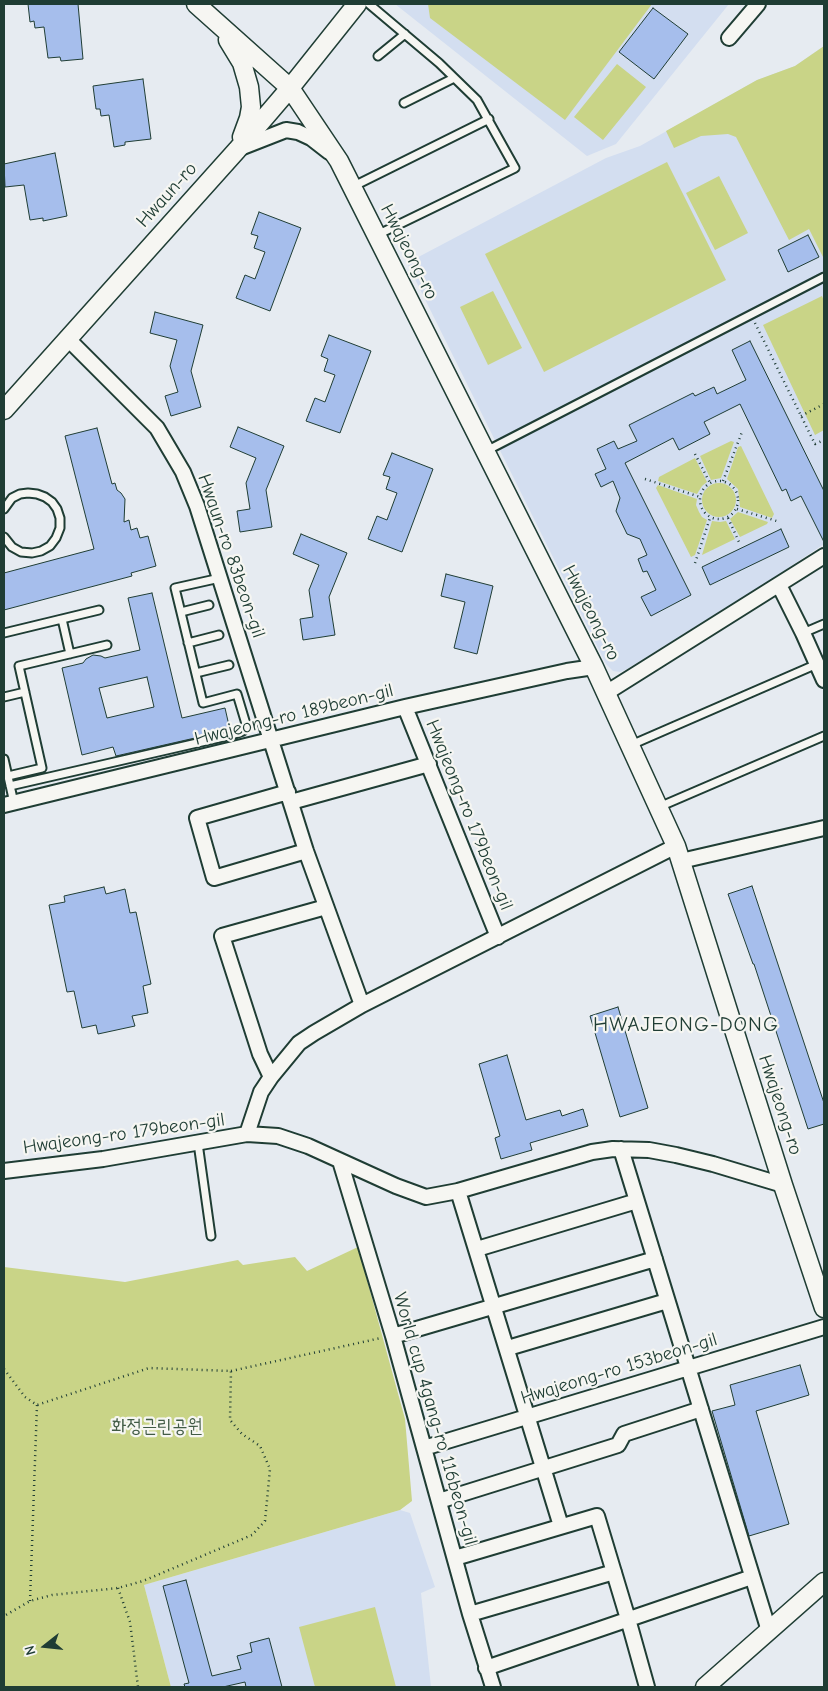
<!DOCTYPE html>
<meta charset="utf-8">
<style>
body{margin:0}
#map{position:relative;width:828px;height:1691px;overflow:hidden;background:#e6ebf1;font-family:"Comic Neue",sans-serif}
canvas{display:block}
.frame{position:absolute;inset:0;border:5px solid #1f3d34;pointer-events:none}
.north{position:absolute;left:20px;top:1621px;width:50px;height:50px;-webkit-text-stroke:4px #f6f6f2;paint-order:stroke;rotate:254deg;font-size:14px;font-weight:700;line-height:20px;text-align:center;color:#1f3d34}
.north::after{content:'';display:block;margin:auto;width:18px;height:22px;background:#1f3d34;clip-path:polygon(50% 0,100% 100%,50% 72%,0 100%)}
</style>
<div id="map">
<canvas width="828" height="1691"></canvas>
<div class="frame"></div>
<div class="north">N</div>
</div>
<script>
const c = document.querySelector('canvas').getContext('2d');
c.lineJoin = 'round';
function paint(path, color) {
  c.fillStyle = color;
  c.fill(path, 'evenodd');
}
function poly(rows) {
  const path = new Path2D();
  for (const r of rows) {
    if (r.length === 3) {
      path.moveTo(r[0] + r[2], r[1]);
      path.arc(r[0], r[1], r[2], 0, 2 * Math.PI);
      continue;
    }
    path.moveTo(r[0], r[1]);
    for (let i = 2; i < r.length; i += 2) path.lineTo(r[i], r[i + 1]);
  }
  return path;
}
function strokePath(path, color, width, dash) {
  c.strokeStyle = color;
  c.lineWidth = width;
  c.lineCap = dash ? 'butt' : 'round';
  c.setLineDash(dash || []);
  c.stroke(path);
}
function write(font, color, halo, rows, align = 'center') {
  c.font = font + ' "Comic Neue","Poor Story",sans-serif';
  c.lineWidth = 4.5;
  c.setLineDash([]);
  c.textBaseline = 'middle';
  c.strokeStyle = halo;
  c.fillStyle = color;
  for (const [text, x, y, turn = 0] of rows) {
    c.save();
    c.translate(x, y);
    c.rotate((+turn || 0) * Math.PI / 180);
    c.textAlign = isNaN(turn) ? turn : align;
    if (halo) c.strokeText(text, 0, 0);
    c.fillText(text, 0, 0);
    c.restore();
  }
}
paint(poly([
 [395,4,729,4,616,144,587,156],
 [824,46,824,544,764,584,627,669,620,672,613,671,606,664,407,263,606,158,640,146,757,80,795,66],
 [400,1510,410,1513,435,1587,421,1593,431,1687,171,1687,144,1585]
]), '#d3def0');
paint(poly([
 [428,4,652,4,565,120,430,18],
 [824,46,824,259,809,229,789,240,736,137,728,134,701,136,674,148,666,131,757,80,795,66],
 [617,64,646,87,603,140,574,117],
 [667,162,726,280,544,372,485,254],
 [719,176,748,233,715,250,686,193],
 [493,291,522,348,488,365,460,307],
 [822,296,824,301,824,430,815,435,763,325],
 [731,441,734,442,721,478,711,480,700,456],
 [741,446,774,514,772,518,740,507,738,489,727,479,738,447],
 [695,458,707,482,702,486,697,494,658,481,659,477],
 [719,500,17],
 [658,485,697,499,696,505,699,512,702,517,707,520,695,555,691,557,656,488],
 [738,512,768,522,767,524,740,537,730,519],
 [712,521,720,522,726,521,735,539,702,555],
 [358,1247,405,1419,412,1501,400,1510,144,1585,171,1687,4,1687,4,1267,125,1282,238,1260,243,1265,295,1257,307,1271],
 [375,1607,396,1687,315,1687,299,1627]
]), '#c9d487');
const building = poly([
 [28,4,78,4,83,59,61,61,60,57,48,58,44,27,35,28,34,21,30,22,28,4],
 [653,8,688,34,654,79,619,52,653,8],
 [143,79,151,139,125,142,125,145,114,147,109,115,101,116,100,109,96,109,93,86,143,79],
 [55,153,67,216,43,221,43,218,30,220,24,185,5,187,4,164,55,153],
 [259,212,301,228,270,311,236,298,245,275,255,279,265,252,254,248,258,236,251,234,259,212],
 [808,235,819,257,788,272,778,250,808,235],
 [155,312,203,325,191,371,201,407,171,416,165,396,178,392,170,366,177,340,150,333,155,312],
 [329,335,371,351,340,433,306,421,315,398,325,402,335,375,324,371,328,359,321,356,329,335],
 [750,341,824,491,824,542,801,496,791,501,786,489,782,491,740,404,704,422,710,434,679,450,673,438,625,463,691,595,651,616,641,597,656,590,647,571,643,572,638,559,647,555,640,539,627,534,616,511,620,498,613,481,601,487,595,474,606,469,597,449,614,441,618,449,637,441,629,425,693,393,695,396,714,387,717,394,746,380,732,350,750,341],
 [238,427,284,446,266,490,272,527,240,532,237,511,250,509,246,483,256,458,230,447,238,427],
 [97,428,112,484,115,483,117,490,121,493,125,499,124,522,129,520,131,530,137,528,140,538,148,536,156,566,131,573,132,576,4,610,4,573,94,549,65,436,97,428],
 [392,453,433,469,402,552,368,539,377,516,387,520,397,493,386,489,390,477,383,475,392,453],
 [781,529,789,547,710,585,702,567,781,529],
 [301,534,347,553,329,597,335,635,303,640,300,619,313,617,309,590,319,565,293,554,301,534],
 [446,574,493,586,477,654,454,648,465,602,441,596,446,574],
 [152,593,182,718,225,708,230,730,116,756,113,747,82,755,62,668,83,663,86,659,93,655,101,656,105,658,140,650,128,598,152,593],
 [147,677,154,707,107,718,99,688,147,677],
 [752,886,824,1103,824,1124,808,1129,754,964,753,964,728,894,752,886],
 [104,887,106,894,125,889,130,913,136,912,151,984,143,986,148,1013,132,1016,135,1026,98,1034,96,1025,82,1028,74,991,67,992,49,905,65,902,64,896,104,887],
 [618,1007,648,1108,620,1117,590,1016,618,1007],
 [507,1055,526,1120,560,1110,562,1116,583,1109,588,1126,530,1143,532,1150,501,1159,495,1138,500,1136,479,1064,507,1055],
 [800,1365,809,1395,756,1411,789,1524,749,1536,712,1411,735,1405,730,1385,800,1365],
 [186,1580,212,1676,241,1669,237,1656,252,1652,250,1643,269,1638,282,1687,246,1687,245,1682,223,1687,185,1687,184,1684,189,1683,163,1586,186,1580]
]);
paint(building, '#a6beec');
strokePath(building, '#1f3d34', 1);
const service = poly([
 [369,4,439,63,477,100,515,168,377,235],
 [378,56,405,34],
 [404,103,454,78],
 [352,187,489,119],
 [486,451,824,277],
 [4,509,12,498,20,494,28,493,37,494,45,497,52,502,57,509,60,518,60,528,56,538,50,546,41,551,32,553,21,552,12,547,4,537],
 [181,612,209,605],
 [62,619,70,654],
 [4,633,99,610],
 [803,633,824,624],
 [188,643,219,635],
 [196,673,229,665],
 [4,697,25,692],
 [631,745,817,664],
 [4,759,14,803],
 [8,776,42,768,19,666,107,645],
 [10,786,232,735,243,731,246,724,237,694,203,703,175,588,220,578],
 [659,807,824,736],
 [198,1143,211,1236]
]);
const minor = poly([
 [729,38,758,4],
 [240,148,286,130,298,132,311,138,329,152],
 [67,338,157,428,183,472,197,506,306,851,362,1005],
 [779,585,803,633,824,680],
 [606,693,824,556],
 [405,707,498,937],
 [288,792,197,818,214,878,306,851],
 [291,802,429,764],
 [4,805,405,707,567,671,594,667],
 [681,861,824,828],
 [271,1077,260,1054,222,936,326,907],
 [247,1134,278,1136,308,1146,396,1186,426,1197,458,1191,592,1152,613,1149,649,1150,676,1155,713,1164,783,1185],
 [621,1149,769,1631],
 [340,1161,393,1336,470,1614,493,1687],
 [4,1171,103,1159,247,1134,261,1092,271,1077,299,1043,314,1033,362,1005,676,846],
 [458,1191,561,1526],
 [477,1249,637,1201],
 [393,1336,655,1259],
 [508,1348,667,1301],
 [424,1448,824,1327],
 [439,1501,618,1445,624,1434,701,1409],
 [455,1558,597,1516,628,1619,647,1687],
 [470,1614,614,1572],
 [486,1668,752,1577]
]);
const tertiary = poly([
 [196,4,290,88,339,161,594,667,676,846,783,1185,824,1308],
 [228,40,242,63,249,87,251,107,249,118,242,137],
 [4,410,237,150,290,88,357,4],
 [705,1687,824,1582]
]);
strokePath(service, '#1f3d34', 11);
strokePath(minor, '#1f3d34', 18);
strokePath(tertiary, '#1f3d34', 21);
strokePath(poly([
 [755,323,815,444,824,440],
 [801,416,824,404],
 [695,454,710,483],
 [645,479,700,497],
 [719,500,19],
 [723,481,742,432],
 [737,509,780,522],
 [728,518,739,542],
 [695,563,710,518],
 [4,1369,25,1397,37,1405,149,1368,231,1371,230,1420,242,1434,260,1446,270,1469,265,1521,252,1535,143,1581,118,1588,52,1595,30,1601,4,1616],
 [231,1371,381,1338],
 [118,1588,130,1622,138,1687],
 [30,1601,37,1405]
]), '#1f3d34', 2.5, [1, 4]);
strokePath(service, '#f6f6f2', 7);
strokePath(minor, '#f6f6f2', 14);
strokePath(tertiary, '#f6f6f2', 18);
write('19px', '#1f3d34', '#f6f6f2', [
 ["Hwaun-ro",167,195,-48],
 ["Hwajeong-ro",409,252,63],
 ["Hwaun-ro 83beon-gil",231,556,71],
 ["Hwajeong-ro",591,613,63],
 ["Hwajeong-ro 189beon-gil",294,715,-14],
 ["Hwajeong-ro 179beon-gil",469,815,68],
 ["Hwajeong-ro",780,1105,72],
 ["Hwajeong-ro 179beon-gil",124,1134,-8],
 ["Hwajeong-ro 153beon-gil",619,1369,-17],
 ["World cup 4gang-ro 116beon-gil",435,1419,74]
]);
write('19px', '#415b45', '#f6f6f2', [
 ["화정근린공원",157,1427]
]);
c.letterSpacing = '1px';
write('21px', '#1f3d34', '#f6f6f2', [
 ["HWAJEONG-DONG",686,1025]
]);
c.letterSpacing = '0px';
</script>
